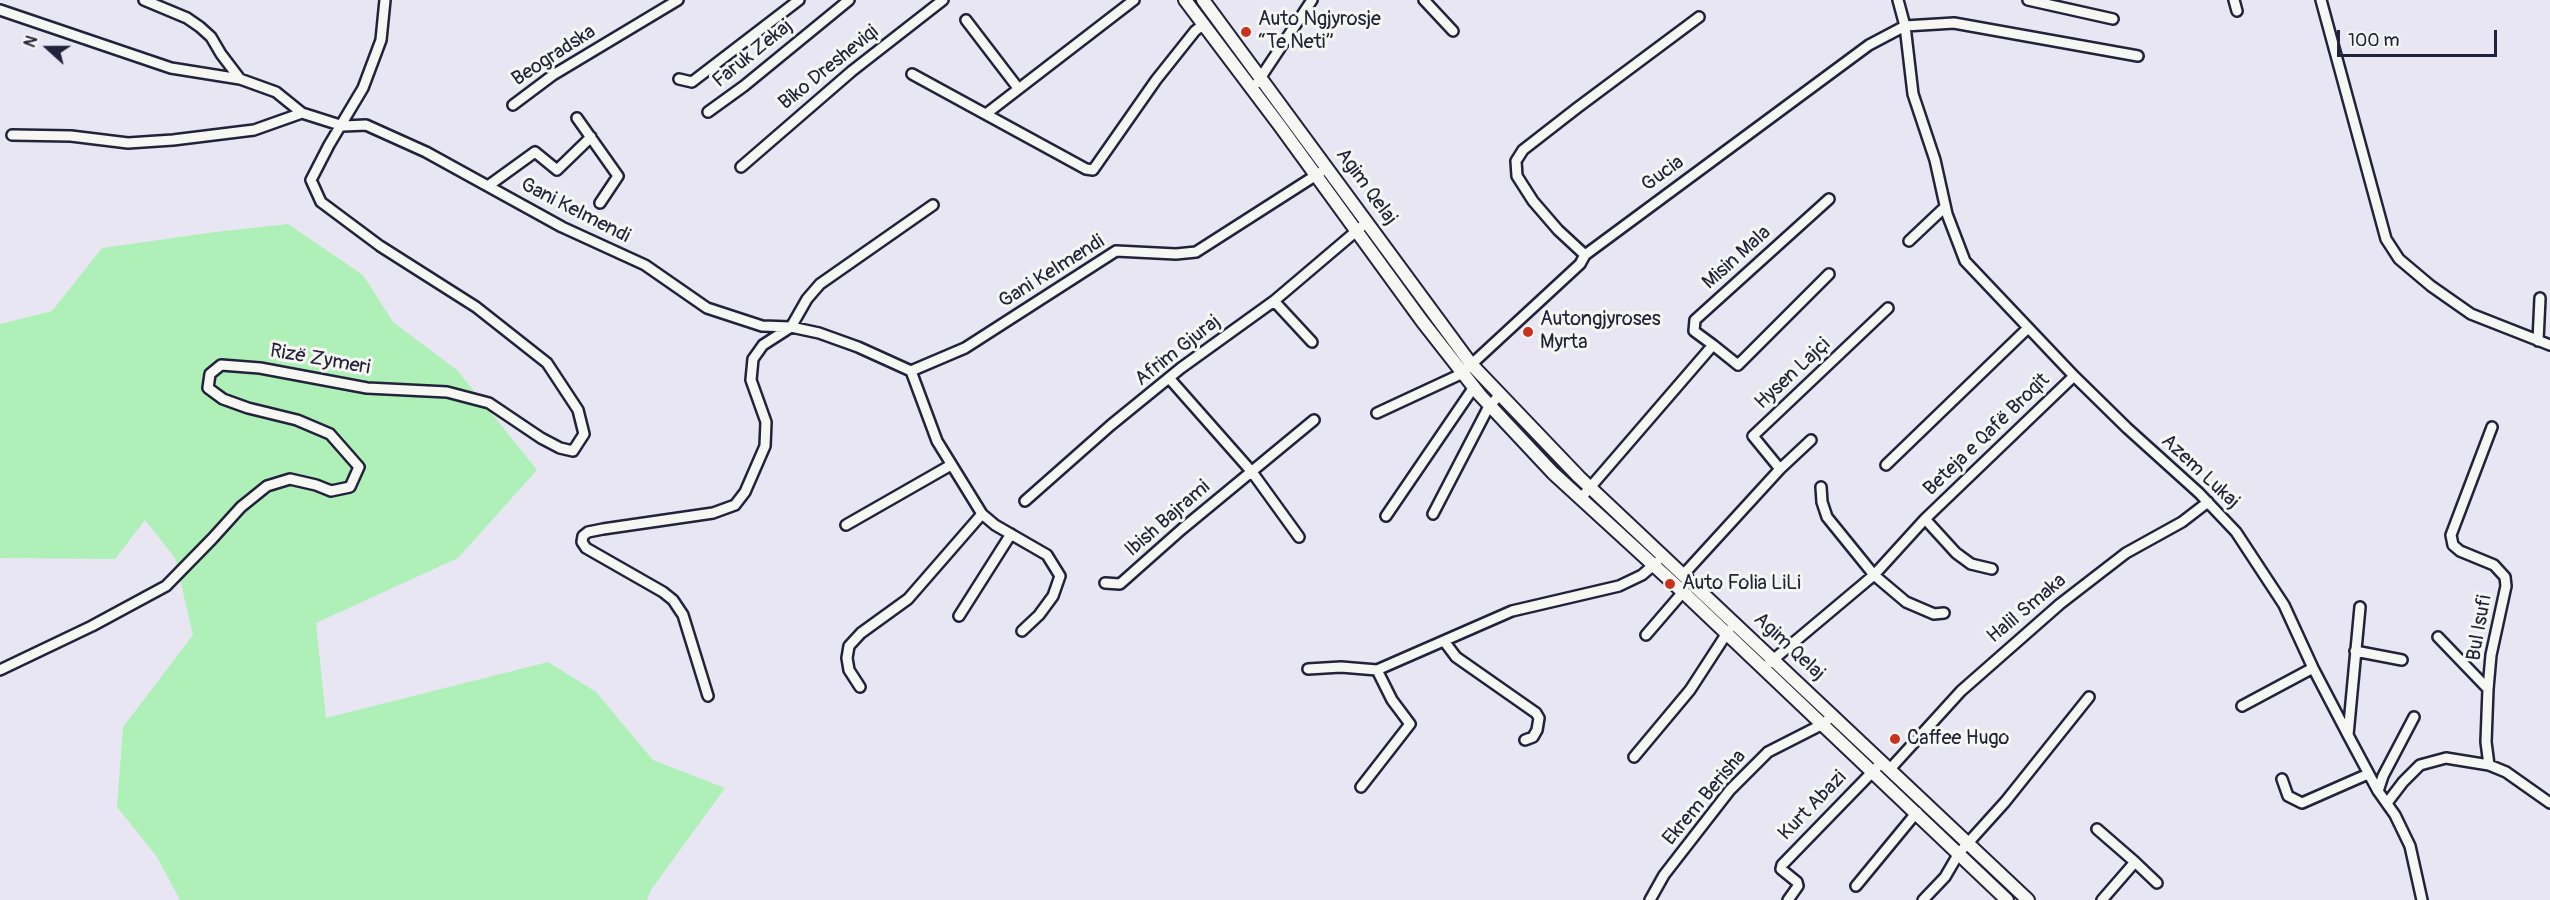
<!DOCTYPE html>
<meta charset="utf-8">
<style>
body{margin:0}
#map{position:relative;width:2550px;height:900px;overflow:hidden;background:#e9e6f3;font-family:Pangolin,sans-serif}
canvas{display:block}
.north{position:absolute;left:18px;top:18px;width:60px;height:60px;-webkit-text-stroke:4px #f6f6f2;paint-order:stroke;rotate:291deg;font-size:16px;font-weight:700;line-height:24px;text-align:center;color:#22223b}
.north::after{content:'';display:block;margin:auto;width:21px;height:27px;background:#22223b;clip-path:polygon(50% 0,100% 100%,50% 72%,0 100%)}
.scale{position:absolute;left:2337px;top:30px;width:160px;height:27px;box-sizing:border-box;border:3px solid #22223b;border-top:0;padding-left:8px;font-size:18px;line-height:21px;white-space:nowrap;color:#22223b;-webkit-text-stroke:4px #f6f6f2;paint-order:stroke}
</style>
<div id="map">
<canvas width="2550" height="900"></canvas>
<div class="north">N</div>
<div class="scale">100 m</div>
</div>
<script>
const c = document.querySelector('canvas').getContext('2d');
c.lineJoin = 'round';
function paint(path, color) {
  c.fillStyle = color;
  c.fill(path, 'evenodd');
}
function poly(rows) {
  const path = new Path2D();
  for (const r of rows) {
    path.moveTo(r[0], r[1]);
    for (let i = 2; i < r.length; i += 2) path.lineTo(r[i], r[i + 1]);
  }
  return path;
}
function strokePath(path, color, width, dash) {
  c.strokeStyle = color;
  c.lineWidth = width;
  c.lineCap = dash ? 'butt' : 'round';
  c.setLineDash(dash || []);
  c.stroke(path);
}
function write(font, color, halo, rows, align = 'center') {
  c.font = font + ' Pangolin,sans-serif';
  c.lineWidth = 6;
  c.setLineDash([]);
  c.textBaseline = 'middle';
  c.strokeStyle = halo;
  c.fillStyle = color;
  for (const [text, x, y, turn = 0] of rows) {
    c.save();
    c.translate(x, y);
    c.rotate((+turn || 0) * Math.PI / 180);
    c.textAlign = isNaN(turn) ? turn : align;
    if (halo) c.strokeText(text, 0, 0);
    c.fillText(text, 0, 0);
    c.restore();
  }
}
paint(poly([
 [288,224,363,275,393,322,457,370,537,470,458,558,316,623,326,718,548,662,596,692,653,760,725,788,651,890,647,900,180,900,157,857,117,807,123,727,193,635,175,558,145,520,115,559,0,558,0,324,52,311,102,248,215,232]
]), '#aff0b9');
const street = poly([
 [144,0,187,18,200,27,211,37,221,54,240,79,276,92,302,113,343,126,366,125,426,152,562,227,645,265,707,308,762,326,791,327,819,333,858,347,911,371,965,348,1116,251,1176,254,1196,252,1321,172],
 [1424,0,1453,31],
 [1898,0,1905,26,1913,94,1935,160,1947,214,1965,261,2074,376,2127,428,2199,493,2236,532,2284,605,2313,668,2348,735,2378,791,2395,815,2410,846,2422,900],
 [2028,0,2113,19],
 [2234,0,2237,11],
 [2321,0,2386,239,2399,259,2431,286,2471,314,2550,345],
 [0,10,171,68,240,79],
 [966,20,1018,88],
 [912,74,1086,169,1093,170,1156,80,1195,31,1204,24],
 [679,79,692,82,799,0],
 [1257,83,1312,0],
 [513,105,553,75,678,0],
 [708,112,744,86,849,0],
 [986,114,1134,0],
 [577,118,618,176,600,203],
 [12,135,71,136,128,143,173,140,254,130,302,113],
 [741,167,852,71,943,0],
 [488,186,535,152,557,170,591,137],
 [1909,241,1945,207],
 [1585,255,1558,230,1533,201,1517,176,1516,161,1523,150,1577,108,1699,17],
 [1274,301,1312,342],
 [2538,341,2540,298],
 [1713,345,1738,365,1829,274],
 [911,371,937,441,982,514,995,525,1047,555,1060,576,1053,596,1039,615,1022,631],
 [1169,378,1252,472,1299,537],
 [1377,413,1461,374,1580,264,1585,255,1869,45,1905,26,1954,23,2138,56],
 [1886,465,2028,328],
 [1780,469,1753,436,1888,308],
 [1821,487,1822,502,1827,517,1874,575,1906,602,1934,614,1944,613],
 [1581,498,1713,345,1694,331,1695,320,1829,199],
 [1025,501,1111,425,1181,368,1274,301,1367,222],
 [1433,514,1487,410,1499,395],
 [1386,516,1474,387],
 [1925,519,1956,553,1971,564,1992,569],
 [846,525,951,465],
 [1683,575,1780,469,1811,440],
 [1105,583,1120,584,1182,529,1314,420],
 [959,616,1011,534],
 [1646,635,1683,592],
 [2438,637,2488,689],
 [1444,641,1456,657,1536,713,1539,718,1537,730,1533,737,1525,740],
 [2355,651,2402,660],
 [1768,664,1874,575,1925,519,2074,376],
 [1308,669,1341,667,1377,670,1512,611,1619,586,1642,575,1657,562],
 [0,670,92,626,166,586,212,539,241,507,267,486,290,479,316,485,331,491,350,487,359,467,330,434,297,420,248,408,223,399,208,388,210,374,221,365,260,368,367,388,447,392,489,403,541,438,560,448,573,451,584,434,578,410,547,363,476,307,380,246,321,202,311,180,329,145,363,88,381,40,385,0],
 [860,687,849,670,847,658,849,646,861,633,908,599,982,514],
 [708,696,683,615,673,600,663,592,586,548,582,542,583,536,588,532,603,529,713,513,735,505,745,492,765,446,766,422,751,380,753,359,763,345,791,327,807,299,820,284,933,205],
 [2242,706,2313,668],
 [2348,735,2360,607],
 [1634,757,1690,690,1729,630],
 [2489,765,2486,742,2488,689,2491,655,2506,586,2505,577,2494,565,2460,551,2453,545,2451,535,2492,427],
 [1890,769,1961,691,2060,604,2126,553,2182,522,2208,502],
 [2282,779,2288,796,2302,803,2368,774],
 [1361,787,1410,724,1392,700,1377,670],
 [2378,791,2383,776,2414,717],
 [2387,803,2403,782,2420,765,2446,758,2489,765,2506,772,2550,803],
 [2097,829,2135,862],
 [1856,886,1917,812],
 [1650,900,1664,875,1730,790,1768,752,1823,724,1833,715],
 [1788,900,1798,886,1797,882,1781,869,1782,865,1882,762],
 [1923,900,1945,877,1959,853,2005,802,2089,697],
 [2102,900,2135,862,2157,883]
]);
const secondary = poly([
 [1185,0,1280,126,1422,321,1480,395,1553,473,1683,592,2007,900],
 [1203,0,1471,364,1579,477,2028,900]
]);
strokePath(street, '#22223b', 14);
strokePath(secondary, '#22223b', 16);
strokePath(street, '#f6f6f2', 9);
strokePath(secondary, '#f6f6f2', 12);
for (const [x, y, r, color] of [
 [1246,32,6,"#c8321e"],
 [1528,332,6,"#c8321e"],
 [1670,584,6,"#c8321e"],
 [1895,739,6,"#c8321e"]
]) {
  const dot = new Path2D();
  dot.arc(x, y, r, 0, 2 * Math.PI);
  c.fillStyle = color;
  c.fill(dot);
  strokePath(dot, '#f6f6f2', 2);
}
write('20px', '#22223b', '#f6f6f2', [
 ["Auto Ngjyrosje",1258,20],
 ["“Te Neti”",1258,43],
 ["Autongjyroses",1540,320],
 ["Myrta",1540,343],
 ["Auto Folia LiLi",1682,584],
 ["Caffee Hugo",1907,739]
], 'left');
write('20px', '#22223b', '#f6f6f2', [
 ["Faruk Zekaj",753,54,-39],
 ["Beogradska",554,56,-33],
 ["Biko Dresheviqi",829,68,-39],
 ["Gucia",1663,174,-36],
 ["Agim Qelaj",1366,187,54],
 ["Gani Kelmendi",575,211,27],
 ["Misin Mala",1737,258,-42],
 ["Gani Kelmendi",1052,272,-32],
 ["Afrim Gjuraj",1178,351,-38],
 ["Rizë Zymeri",320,360,10],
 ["Hysen Lajçi",1793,374,-43],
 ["Beteja e Qafë Broqit",1987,435,-44],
 ["Azem Lukaj",2200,472,43],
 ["Ibish Bajrami",1168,519,-41],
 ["Halil Smaka",2027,609,-40],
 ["Bul Isufi",2480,628,-80],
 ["Agim Qelaj",1789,647,43],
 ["Ekrem Berisha",1705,798,-50],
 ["Kurt Abazi",1813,806,-46]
]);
</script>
